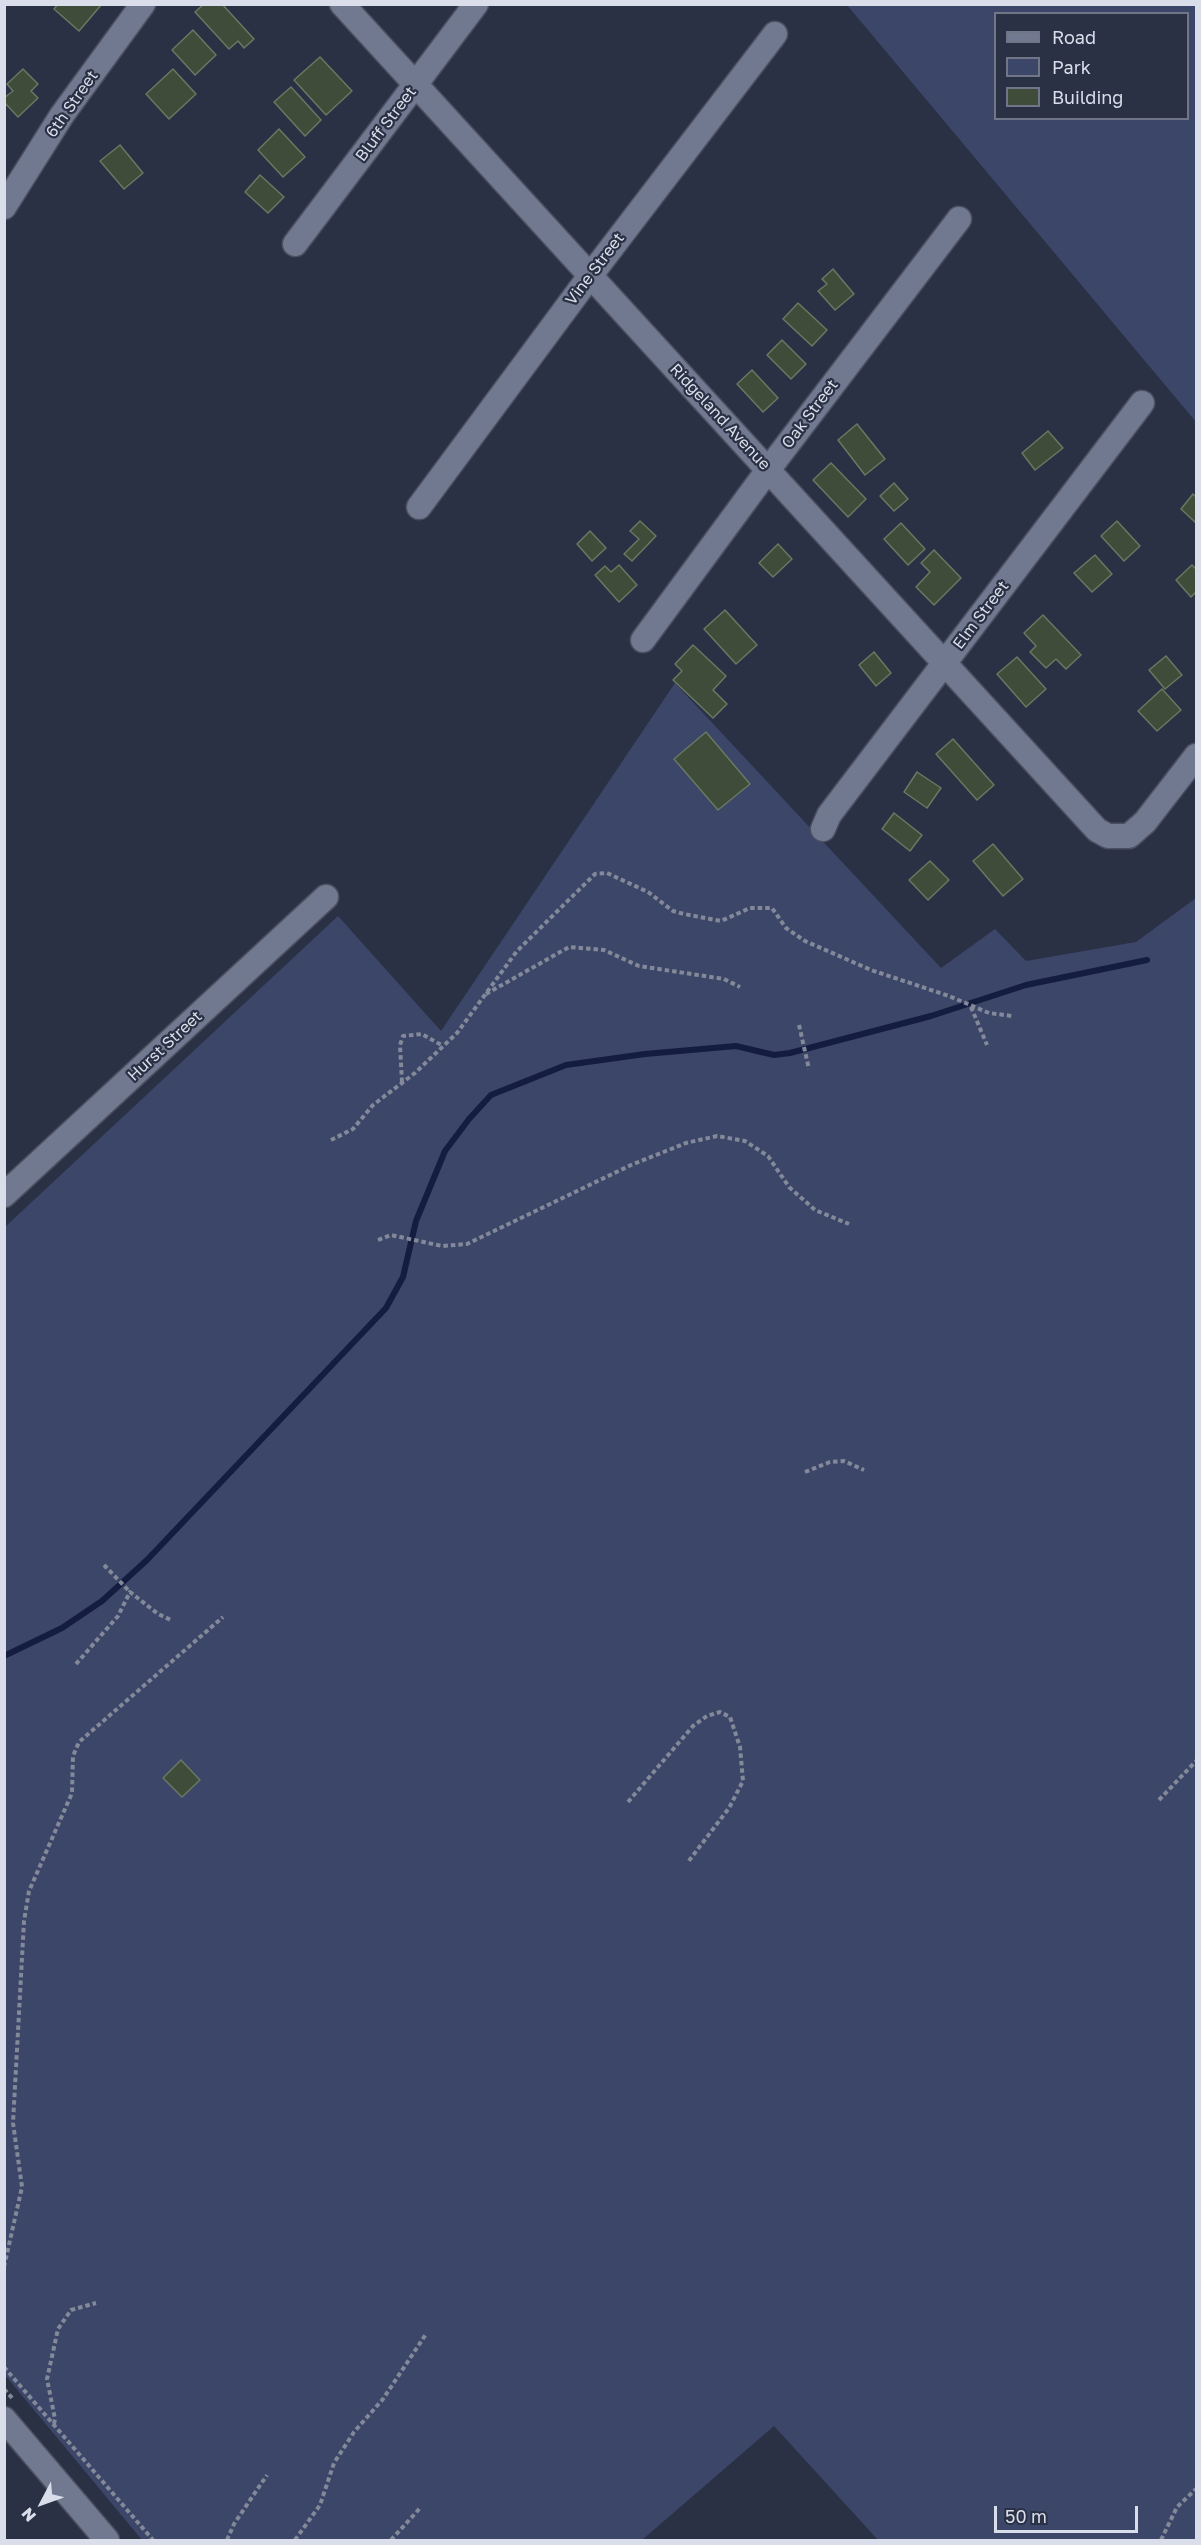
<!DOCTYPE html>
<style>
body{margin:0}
#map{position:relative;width:1201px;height:2545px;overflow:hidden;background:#2a3144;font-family:"Golos Text",sans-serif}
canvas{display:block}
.frame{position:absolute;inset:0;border:6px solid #dadeeb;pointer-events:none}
.legend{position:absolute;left:994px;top:12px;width:195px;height:108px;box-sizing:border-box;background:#2a3144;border:2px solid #707687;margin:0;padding:8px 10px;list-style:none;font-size:18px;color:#dadeeb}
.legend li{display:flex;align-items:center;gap:12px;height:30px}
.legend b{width:30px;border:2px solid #707687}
.north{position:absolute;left:12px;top:2473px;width:60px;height:60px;-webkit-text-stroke:4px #2a3144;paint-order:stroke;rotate:229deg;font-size:16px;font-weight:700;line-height:24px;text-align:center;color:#dadeeb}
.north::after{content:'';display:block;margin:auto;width:21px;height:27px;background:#dadeeb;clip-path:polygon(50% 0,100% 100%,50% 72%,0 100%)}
.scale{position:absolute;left:994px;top:2506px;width:144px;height:27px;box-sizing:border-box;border:3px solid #dadeeb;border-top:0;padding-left:8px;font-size:18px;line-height:21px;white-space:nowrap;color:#dadeeb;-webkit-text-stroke:4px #2a3144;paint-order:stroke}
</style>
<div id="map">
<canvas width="1201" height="2545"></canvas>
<div class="frame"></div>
<ul class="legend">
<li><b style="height:8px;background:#717990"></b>Road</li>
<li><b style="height:16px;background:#3b4669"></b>Park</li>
<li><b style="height:16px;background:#3f4c39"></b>Building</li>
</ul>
<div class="north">N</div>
<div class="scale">50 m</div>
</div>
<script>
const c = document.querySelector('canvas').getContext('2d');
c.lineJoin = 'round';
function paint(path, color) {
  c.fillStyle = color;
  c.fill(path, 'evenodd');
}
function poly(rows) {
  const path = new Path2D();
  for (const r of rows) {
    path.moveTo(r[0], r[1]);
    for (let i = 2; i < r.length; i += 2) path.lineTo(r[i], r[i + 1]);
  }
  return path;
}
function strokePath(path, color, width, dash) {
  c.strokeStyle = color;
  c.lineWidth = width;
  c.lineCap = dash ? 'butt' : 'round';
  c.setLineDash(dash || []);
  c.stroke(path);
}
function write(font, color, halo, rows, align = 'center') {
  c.font = font + ' "Golos Text",sans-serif';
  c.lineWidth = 4.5;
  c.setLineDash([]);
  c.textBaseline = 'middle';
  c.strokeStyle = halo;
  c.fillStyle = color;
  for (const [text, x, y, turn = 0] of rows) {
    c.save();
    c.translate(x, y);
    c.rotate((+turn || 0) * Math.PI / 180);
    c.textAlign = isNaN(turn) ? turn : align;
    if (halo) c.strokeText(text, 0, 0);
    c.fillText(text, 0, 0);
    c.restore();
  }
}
paint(poly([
 [847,5,1196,5,1196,423,1196,422],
 [996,14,1188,14,1188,118,996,118],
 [675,683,941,968,995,929,1026,961,1136,942,1196,898,1196,2540,878,2540,774,2426,642,2540,142,2540,5,2375,5,1227,338,916,441,1031]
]), '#3b4669');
strokePath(poly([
 [4,1656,62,1628,102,1601,147,1560,386,1308,403,1277,416,1221,445,1151,469,1119,491,1095,566,1065,645,1054,736,1046,774,1055,790,1053,931,1016,1026,985,1147,960]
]), '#141c3f', 6);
const building = poly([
 [58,4,102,4,79,31,54,9,58,4],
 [204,4,222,4,254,39,244,48,238,41,229,49,195,12,204,4],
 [193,30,216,55,195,75,172,50,193,30],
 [320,57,352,91,326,115,294,80,320,57],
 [23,69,38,84,31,91,38,98,18,117,4,102,4,98,13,91,7,84,23,69],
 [173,69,196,94,169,119,146,94,173,69],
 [291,87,321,120,305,136,274,102,291,87],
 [279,129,305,157,283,177,258,150,279,129],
 [120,145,143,173,124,189,100,161,120,145],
 [260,175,284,197,268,213,245,192,260,175],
 [833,269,854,294,835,310,818,291,827,284,822,279,833,269],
 [798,303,827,330,812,346,783,319,798,303],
 [782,340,806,364,791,379,767,355,782,340],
 [752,370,778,398,763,412,737,384,752,370],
 [857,424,885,459,865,475,838,440,857,424],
 [1048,431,1063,448,1035,470,1022,453,1048,431],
 [831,463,866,499,848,517,813,480,831,463],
 [894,483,908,499,894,511,880,496,894,483],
 [1193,494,1196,497,1196,523,1181,509,1193,494],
 [640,521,656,536,632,561,624,554,639,539,630,531,640,521],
 [1117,521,1140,546,1124,561,1101,536,1117,521],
 [901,523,925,549,908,565,884,539,901,523],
 [590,531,606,548,592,561,577,544,590,531],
 [778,544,792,559,773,577,759,563,778,544],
 [934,550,961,578,934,605,916,587,930,572,921,563,934,550],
 [1095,555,1112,574,1092,592,1074,573,1095,555],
 [619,565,637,585,619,602,595,575,605,566,611,572,619,565],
 [1192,565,1196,569,1196,592,1191,597,1176,580,1192,565],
 [725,610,757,645,736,664,704,629,725,610],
 [1043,615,1081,655,1066,669,1056,659,1046,668,1030,652,1036,646,1024,633,1043,615],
 [693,645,726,676,713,690,727,704,713,718,673,680,682,671,675,664,693,645],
 [874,652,891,673,876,686,859,665,874,652],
 [1166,656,1182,675,1165,689,1149,670,1166,656],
 [1017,657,1046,689,1026,707,997,674,1017,657],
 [1162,689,1181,710,1157,731,1138,711,1162,689],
 [706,732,750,784,718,810,674,759,706,732],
 [953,739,994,785,977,800,936,754,953,739],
 [917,772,941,788,927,808,904,792,917,772],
 [894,813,922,835,910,851,882,829,894,813],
 [993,844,1023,879,1003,896,973,861,993,844],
 [930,861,949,880,928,900,909,880,930,861],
 [181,1760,200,1780,182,1797,163,1778,181,1760]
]);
paint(building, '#3f4c39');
strokePath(building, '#697862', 1.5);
const minor = poly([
 [342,4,1097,830,1108,836,1129,836,1145,822,1196,756],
 [4,207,62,115,143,4],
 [295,244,476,4],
 [419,507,590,276,775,34],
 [643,640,768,470,959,219],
 [823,829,829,815,1142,403],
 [4,1195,326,897],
 [4,2419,107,2540]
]);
strokePath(minor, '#4b4f60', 27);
strokePath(poly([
 [486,994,569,947,604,950,639,966,724,979,740,987],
 [971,1007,987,1045],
 [799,1025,809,1069],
 [402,1082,400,1045,403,1036,422,1034,443,1046],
 [331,1140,353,1129,373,1105,415,1073,457,1033,517,951,595,874,607,873,648,892,673,911,684,914,721,921,750,908,772,908,786,928,805,941,871,970,949,996,989,1013,1012,1016],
 [378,1240,391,1235,442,1246,467,1244,631,1165,686,1143,717,1136,745,1141,768,1156,789,1187,815,1210,849,1224],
 [805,1472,830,1462,844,1461,864,1470],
 [104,1565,130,1592],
 [76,1664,118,1616,130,1592,158,1614,171,1620],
 [1159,1800,1196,1761],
 [628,1802,693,1726,707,1716,720,1712,730,1717,740,1747,743,1781,729,1808,688,1862],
 [4,2267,22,2187,13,2123,24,1921,29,1891,72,1793,73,1756,79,1742,223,1617],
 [4,2367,153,2540],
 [4,2389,14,2400],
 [54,2424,55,2419,47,2379,58,2329,71,2310,96,2303],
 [227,2540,234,2524,267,2475],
 [295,2540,320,2505,334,2463,354,2432,383,2399,426,2334],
 [391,2540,421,2507],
 [1161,2540,1177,2507,1196,2489]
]), '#838999', 4, [4.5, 3]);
strokePath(minor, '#717990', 24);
write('16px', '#dadeeb', '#2a3144', [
 ["6th Street",72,104,-55],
 ["Bluff Street",386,124,-53],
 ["Vine Street",595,269,-53],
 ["Oak Street",810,414,-53],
 ["Ridgeland Avenue",720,417,47],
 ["Elm Street",981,615,-53],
 ["Hurst Street",165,1046,-43]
]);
</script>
